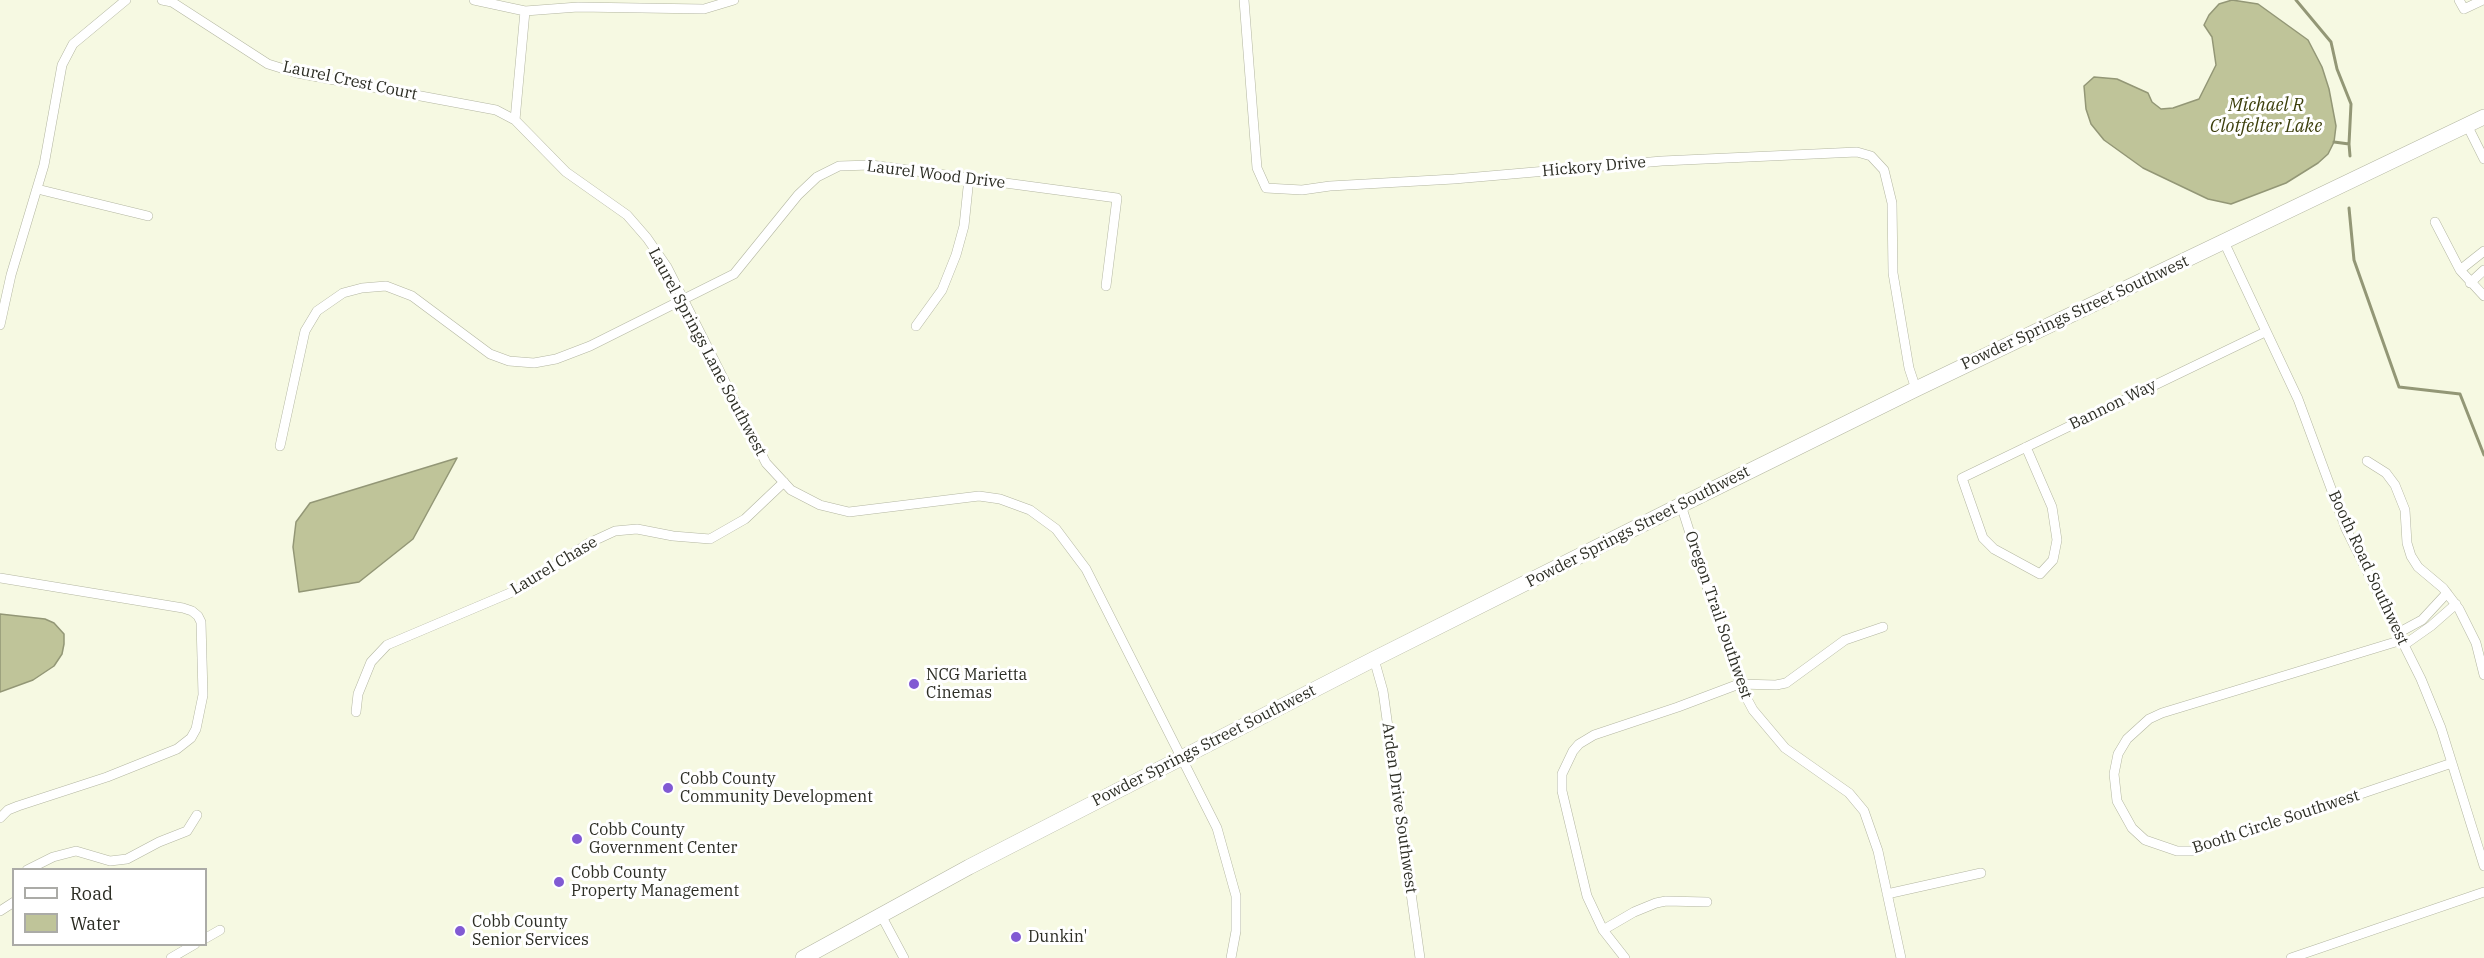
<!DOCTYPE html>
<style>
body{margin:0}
#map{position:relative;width:2484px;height:958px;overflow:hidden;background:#f6f9e2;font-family:"IBM Plex Serif",serif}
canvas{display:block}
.legend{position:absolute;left:12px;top:868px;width:195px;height:78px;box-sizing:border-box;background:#fff;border:2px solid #ababa7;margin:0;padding:8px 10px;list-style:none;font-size:18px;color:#2c2d24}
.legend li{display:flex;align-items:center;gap:12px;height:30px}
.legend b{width:30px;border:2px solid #ababa7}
</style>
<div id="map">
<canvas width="2484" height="958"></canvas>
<ul class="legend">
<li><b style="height:8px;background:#fff"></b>Road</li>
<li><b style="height:16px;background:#bfc499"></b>Water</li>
</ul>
</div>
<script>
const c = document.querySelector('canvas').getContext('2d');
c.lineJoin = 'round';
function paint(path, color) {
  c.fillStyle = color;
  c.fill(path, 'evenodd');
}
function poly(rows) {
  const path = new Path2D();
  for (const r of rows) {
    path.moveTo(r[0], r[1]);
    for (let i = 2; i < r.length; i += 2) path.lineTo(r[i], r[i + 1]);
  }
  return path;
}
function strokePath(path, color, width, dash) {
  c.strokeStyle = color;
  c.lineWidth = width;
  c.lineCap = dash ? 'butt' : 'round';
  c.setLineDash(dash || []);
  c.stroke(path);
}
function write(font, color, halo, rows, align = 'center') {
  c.font = font + ' "IBM Plex Serif",serif';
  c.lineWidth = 6;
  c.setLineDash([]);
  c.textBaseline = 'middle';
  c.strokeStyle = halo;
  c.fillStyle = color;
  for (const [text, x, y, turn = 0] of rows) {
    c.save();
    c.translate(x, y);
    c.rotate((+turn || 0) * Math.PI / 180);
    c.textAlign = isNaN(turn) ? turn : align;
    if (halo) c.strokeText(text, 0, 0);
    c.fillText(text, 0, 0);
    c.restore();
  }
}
const water = poly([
 [2232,0,2258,4,2308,40,2322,67,2329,89,2336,126,2334,142,2328,154,2318,163,2286,183,2231,204,2208,199,2143,168,2104,140,2091,124,2086,109,2084,86,2094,77,2117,79,2148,93,2152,102,2161,109,2173,108,2199,99,2216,65,2212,37,2204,25,2209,15,2219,4,2232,0],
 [457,458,413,539,359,582,299,592,293,547,296,522,310,503,457,458],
 [0,614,45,619,54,623,64,634,64,644,62,654,54,666,33,680,0,692,0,614]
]);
paint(water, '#bfc499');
strokePath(water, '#939776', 1.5);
strokePath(poly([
 [2296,0,2331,42,2337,69,2351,104,2349,144],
 [2334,142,2349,144,2350,156],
 [2349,208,2354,260,2399,387,2460,394,2484,455]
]), '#939776', 3);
const minor = poly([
 [162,0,172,2,268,64,297,73,496,110,515,120],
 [474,0,525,11,578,7,704,9,734,0],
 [1244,0,1257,168,1266,188,1302,190,1330,186,1454,179,1662,161,1857,152,1871,156,1884,170,1892,203,1893,273,1909,368,1916,389],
 [2459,0,2464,9,2483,0],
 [525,11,515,120,566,172,627,215,647,238,667,267,766,463,791,490,820,505,849,512,979,496,1000,499,1030,510,1056,529,1086,569,1217,828,1236,896,1236,931,1231,958],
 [2467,125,2484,159],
 [37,189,148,216],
 [2435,222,2460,270,2484,296],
 [2224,242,2298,399,2346,529,2421,679,2441,728,2484,866],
 [2460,270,2484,251],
 [2470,283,2484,270],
 [0,325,11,275,44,165,62,65,73,44,126,0],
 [916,326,942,290,956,255,964,226,969,178],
 [280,446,305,331,317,311,343,293,362,288,386,286,412,296,490,354,509,361,534,363,556,359,590,346,734,274,798,195,817,177,839,166,871,165,1117,198,1106,286],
 [2026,447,2052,507,2057,540,2053,560,2040,574,1994,549,1983,538,1962,478,2265,332],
 [2367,461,2386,473,2395,485,2405,510,2407,543,2411,556,2418,567,2443,588,2459,609,2476,643,2484,675],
 [1681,505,1713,606,1733,654,1739,684,1753,710,1785,748,1849,793,1864,811,1878,851,1901,958],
 [0,578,183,608,192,611,198,616,201,622,203,695,196,729,191,738,177,749,107,777,18,806,8,810,0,818],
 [2398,633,2422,620,2447,593],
 [2402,640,2162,713,2149,719,2127,739,2118,754,2114,774,2117,801,2132,828,2145,840,2177,851,2192,851,2452,763],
 [2404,645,2431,626,2456,604],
 [1374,659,1383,691,1420,958],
 [356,712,358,694,371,662,387,645,524,587,589,543,615,531,637,529,673,536,710,539,745,519,784,482],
 [27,870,53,857,76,851,110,861,127,859,159,842,187,831,197,815],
 [1887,894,1981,873],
 [0,911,14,902],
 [881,915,904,958],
 [1603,930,1634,912,1656,903,1666,901,1707,902],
 [206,938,220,930],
 [171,958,195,944],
 [1625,958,1603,930,1587,896,1562,791,1562,774,1573,751,1579,744,1594,735,1678,707,1739,684,1776,685,1786,683,1845,640,1883,627],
 [2291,958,2484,892]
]);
const primary = poly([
 [803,958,969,867,1374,659,1681,505,1916,389,2484,117]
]);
strokePath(minor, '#b3b6a1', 10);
strokePath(primary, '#b3b6a1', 16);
strokePath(minor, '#fff', 9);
strokePath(primary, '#fff', 15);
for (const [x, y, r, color] of [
 [914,684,6,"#815ad3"],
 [668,788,6,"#815ad3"],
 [577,839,6,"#815ad3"],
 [559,882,6,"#815ad3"],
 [460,931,6,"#815ad3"],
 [1016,937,6,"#815ad3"]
]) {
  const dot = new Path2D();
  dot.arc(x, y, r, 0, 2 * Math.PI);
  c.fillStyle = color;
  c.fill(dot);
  strokePath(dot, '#fff', 2);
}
write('16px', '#2c2d24', '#fff', [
 ["Laurel Crest Court",350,81,12],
 ["Hickory Drive",1594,167,-5],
 ["Laurel Wood Drive",936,175,7],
 ["Powder Springs Street Southwest",2075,313,-25],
 ["Laurel Springs Lane Southwest",707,352,62],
 ["Bannon Way",2113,405,-26],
 ["Powder Springs Street Southwest",1638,527,-27],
 ["Laurel Chase",554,566,-31],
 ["Booth Road Southwest",2368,568,65],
 ["Oregon Trail Southwest",1718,615,71],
 ["Powder Springs Street Southwest",1204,746,-27],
 ["Arden Drive Southwest",1399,808,82],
 ["Booth Circle Southwest",2276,822,-18]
]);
write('16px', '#2c2d24', '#fff', [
 ["NCG Marietta",926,675],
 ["Cinemas",926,693],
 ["Cobb County",680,779],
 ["Community Development",680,797],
 ["Cobb County",589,830],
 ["Government Center",589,848],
 ["Cobb County",571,873],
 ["Property Management",571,891],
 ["Cobb County",472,922],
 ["Senior Services",472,940],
 ["Dunkin'",1028,937]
], 'left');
write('italic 18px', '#3c3f0c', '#fff', [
 ["Michael R",2266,106],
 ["Clotfelter Lake",2266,127]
]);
</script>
